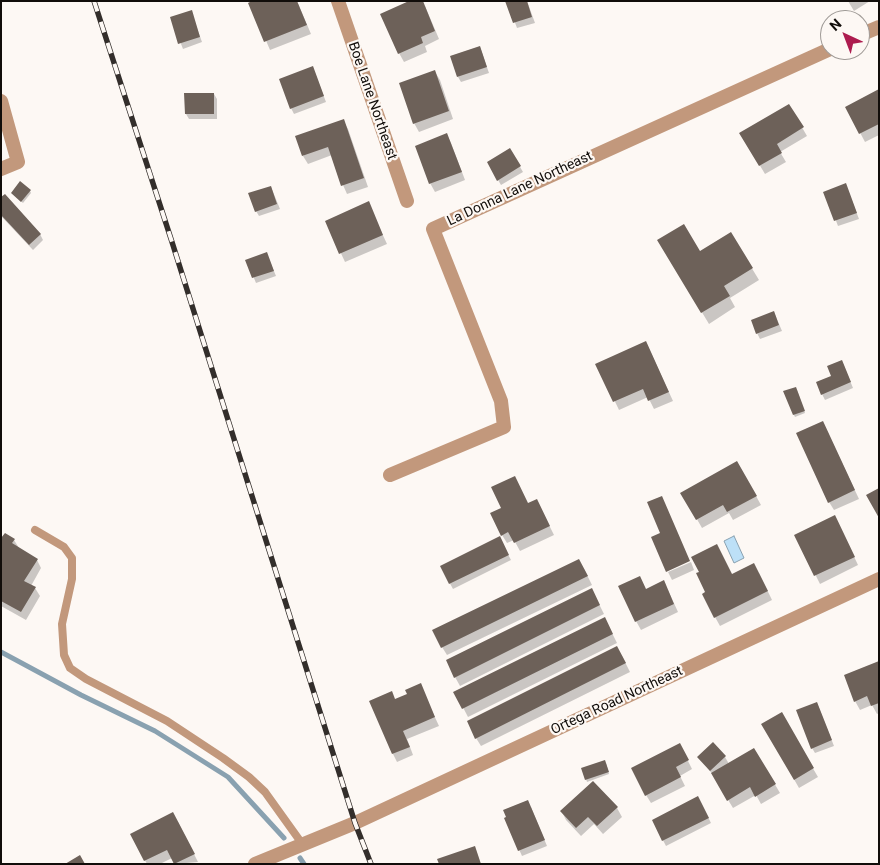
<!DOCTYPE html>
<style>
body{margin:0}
#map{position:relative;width:880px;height:865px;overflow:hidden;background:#fdf8f4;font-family:Roboto,sans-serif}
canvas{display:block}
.frame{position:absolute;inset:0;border:2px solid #110d0a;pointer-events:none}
.north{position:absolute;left:820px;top:10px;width:50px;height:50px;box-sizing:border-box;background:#fdf8f4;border:1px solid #9f9a96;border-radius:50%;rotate:317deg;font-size:14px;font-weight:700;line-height:20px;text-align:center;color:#110d0a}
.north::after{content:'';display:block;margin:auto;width:18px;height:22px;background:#ad1c4f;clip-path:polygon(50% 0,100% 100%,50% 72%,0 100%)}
</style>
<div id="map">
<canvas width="880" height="865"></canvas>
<div class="frame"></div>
<div class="north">N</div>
</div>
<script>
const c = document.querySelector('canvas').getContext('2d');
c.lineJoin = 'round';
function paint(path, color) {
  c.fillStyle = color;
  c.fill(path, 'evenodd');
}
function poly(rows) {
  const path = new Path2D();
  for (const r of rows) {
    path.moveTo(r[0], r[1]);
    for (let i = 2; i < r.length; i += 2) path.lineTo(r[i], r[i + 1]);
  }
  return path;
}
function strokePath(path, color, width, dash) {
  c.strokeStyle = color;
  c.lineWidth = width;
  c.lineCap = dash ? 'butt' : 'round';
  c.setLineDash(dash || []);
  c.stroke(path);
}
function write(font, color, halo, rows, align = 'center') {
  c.font = font + ' Roboto,sans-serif';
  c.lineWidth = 4.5;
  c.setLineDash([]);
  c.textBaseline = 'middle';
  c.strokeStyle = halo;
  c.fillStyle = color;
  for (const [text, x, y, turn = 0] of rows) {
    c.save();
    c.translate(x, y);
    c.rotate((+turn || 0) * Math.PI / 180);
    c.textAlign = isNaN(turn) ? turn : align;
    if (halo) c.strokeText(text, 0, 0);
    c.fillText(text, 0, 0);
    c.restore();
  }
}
const water = poly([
 [734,536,744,558,734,563,724,541,734,536]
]);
paint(water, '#bde0f7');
strokePath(water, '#89a1b0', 1);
paint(poly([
 [255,1,297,1,311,34,270,50,250,3],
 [507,1,527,1,535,23,517,28],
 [848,1,870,1,854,11],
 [425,6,439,39,425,46,427,52,404,62,399,53],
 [191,11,202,42,183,49,171,18],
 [480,47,489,73,461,82,458,77],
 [435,72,440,80,453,119,419,132,414,123],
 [315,73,326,102,294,114,291,108],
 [879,90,879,135,865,142,847,108],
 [214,94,217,99,217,119,189,119,186,114],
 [789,105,807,136,780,152,786,162,765,174,741,134],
 [343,120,348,129,368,187,347,194,343,185,332,155,308,164,303,156],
 [447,135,451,143,465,180,435,192,430,183],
 [510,150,523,172,501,185,488,163],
 [846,185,859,219,838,226,825,192],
 [271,187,280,209,259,216,256,211],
 [30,191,31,193,23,203,12,193],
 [1,199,40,234,43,240,33,250,1,216],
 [368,203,387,244,345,262,326,221],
 [731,234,759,280,730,298,735,307,709,324,659,241,700,253],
 [269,259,276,276,256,283,247,261],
 [774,312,782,331,760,339,757,333],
 [646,342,673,401,654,409,648,397,619,410,597,364],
 [842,361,853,388,825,400,822,394],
 [797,390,805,413,795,417,794,415],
 [827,431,859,499,834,510,829,502],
 [737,462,761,505,733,520,729,513,702,528,682,493],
 [528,505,540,507,554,535,520,551,514,540,507,543,502,535,503,509],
 [839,525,858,565,820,584,796,536],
 [14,540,19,548,37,560,41,568,31,586,35,588,40,596,26,620,1,606,1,541],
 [502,543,511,560,453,589,441,567],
 [691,562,694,570,672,580,668,572],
 [584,569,592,585,447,655,442,647],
 [700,572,732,576,759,573,772,600,720,626,715,617],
 [668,590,678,612,641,630,636,621],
 [596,598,604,614,460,686,455,677],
 [609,627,617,643,468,717,455,692],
 [622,656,630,672,481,746,476,738],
 [879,662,879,713,877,714,872,705,860,710,855,701],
 [420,685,439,726,407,739,413,755,397,762,393,754,395,701,408,695],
 [817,703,834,746,815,753,812,748],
 [781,714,818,777,799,788,763,725],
 [754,749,780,793,761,804,756,795,733,808,713,775,699,757,725,757,729,764],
 [684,753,692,769,680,776,685,786,651,803,646,795],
 [606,763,609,774,587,782,586,779],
 [701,803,711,823,666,846,653,821],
 [531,807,547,846,522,856,505,818],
 [617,808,622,817,603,834,594,824,581,836,566,820,562,812],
 [178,822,198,862,175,864,172,858,160,864,147,864,132,835]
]), '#0003');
strokePath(poly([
 [1,652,81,695,155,731,228,777,284,838],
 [300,858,304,864]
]), '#89a1b0', 5);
paint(poly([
 [252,1,297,1,307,25,264,42,248,3],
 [409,1,423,1,435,31,421,37,423,43,398,54,380,14],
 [505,1,527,1,532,17,513,23],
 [192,10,200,37,178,44,170,17],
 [480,46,487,67,457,77,450,56],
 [313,66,324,96,290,109,279,79],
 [435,70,449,111,413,124,399,83],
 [879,89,879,124,859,134,845,107],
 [184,93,214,93,214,114,185,114],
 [789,104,804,127,777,144,782,153,759,166,739,133],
 [344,119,364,178,341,186,328,147,302,156,295,136],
 [447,133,462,172,429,184,415,146],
 [510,148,521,166,497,181,487,162],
 [20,181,31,190,21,202,11,193],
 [846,183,857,213,834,221,823,192],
 [271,186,277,204,255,212,248,193],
 [5,194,41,234,29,245,1,215,1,197],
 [369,201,383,235,339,254,325,221],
 [684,224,700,251,731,232,753,268,724,286,730,296,701,313,657,240],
 [267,252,274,271,252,278,245,260],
 [774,311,779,325,756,334,751,320],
 [646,341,669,392,648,401,643,389,613,402,595,364],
 [842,360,851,382,821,395,816,382,831,376,827,366],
 [796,387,805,411,793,415,783,391],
 [823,421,855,490,828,503,796,433],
 [737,461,757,496,727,512,723,505,696,520,680,493],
 [515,476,528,503,537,499,550,526,514,543,508,532,501,536,490,513,501,508,491,487],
 [879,488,879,518,866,495],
 [662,496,690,561,666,572,651,537,660,533,647,502],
 [835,515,855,557,814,576,794,535],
 [5,533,15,539,12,543,38,559,24,581,36,587,21,612,1,601,1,538],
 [500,536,509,555,449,584,440,566],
 [717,544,732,574,754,563,768,591,714,618,702,594,705,592,696,573,699,572,691,557],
 [579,559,588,576,441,648,432,630],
 [640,576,646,589,664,580,674,604,635,622,618,586],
 [592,588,600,605,454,678,446,660],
 [605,617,613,634,462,709,453,692],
 [617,646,626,663,475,739,467,721],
 [879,661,879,703,871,706,867,696,854,702,844,675],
 [421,683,435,717,403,731,410,747,392,754,369,701,392,691,395,699,407,694,405,690],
 [817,702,832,740,811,749,796,710],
 [782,712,814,768,794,780,761,724],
 [713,742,726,756,710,771,697,757],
 [680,743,689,760,676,767,681,777,645,796,631,768],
 [754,748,776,784,755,797,750,787,727,801,711,773],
 [605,760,609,772,585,780,581,768],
 [593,781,618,807,597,826,588,817,576,828,560,811],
 [698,796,709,818,662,841,652,820],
 [528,800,545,840,518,851,504,818,506,817,503,810],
 [173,812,195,854,174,864,167,850,144,861,130,834],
 [475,846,481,864,439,864,437,859],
 [80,855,85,864,65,864]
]), '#6d6159');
strokePath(poly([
 [35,530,64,547,72,558,72,579,62,624,64,655,70,668,86,679,167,721,223,758,249,777,265,792,303,845]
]), '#c2987c', 8);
strokePath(poly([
 [338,1,407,201],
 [860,35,879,27],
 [1,101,18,162,1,169],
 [390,475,504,427,501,401,433,229,830,49]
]), '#c2987c', 14);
strokePath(poly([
 [255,864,355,823,879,579]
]), '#c2987c', 14);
const rail = poly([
 [94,1,172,242,355,823,371,864]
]);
strokePath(rail, '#332e2b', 5.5);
strokePath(rail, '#fdf8f4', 4, [11]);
write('14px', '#110d0a', '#fdf8f4', [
 ["Boe Lane Northeast",372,101,71],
 ["La Donna Lane Northeast",520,189,-25],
 ["Ortega Road Northeast",617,701,-25]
]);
</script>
